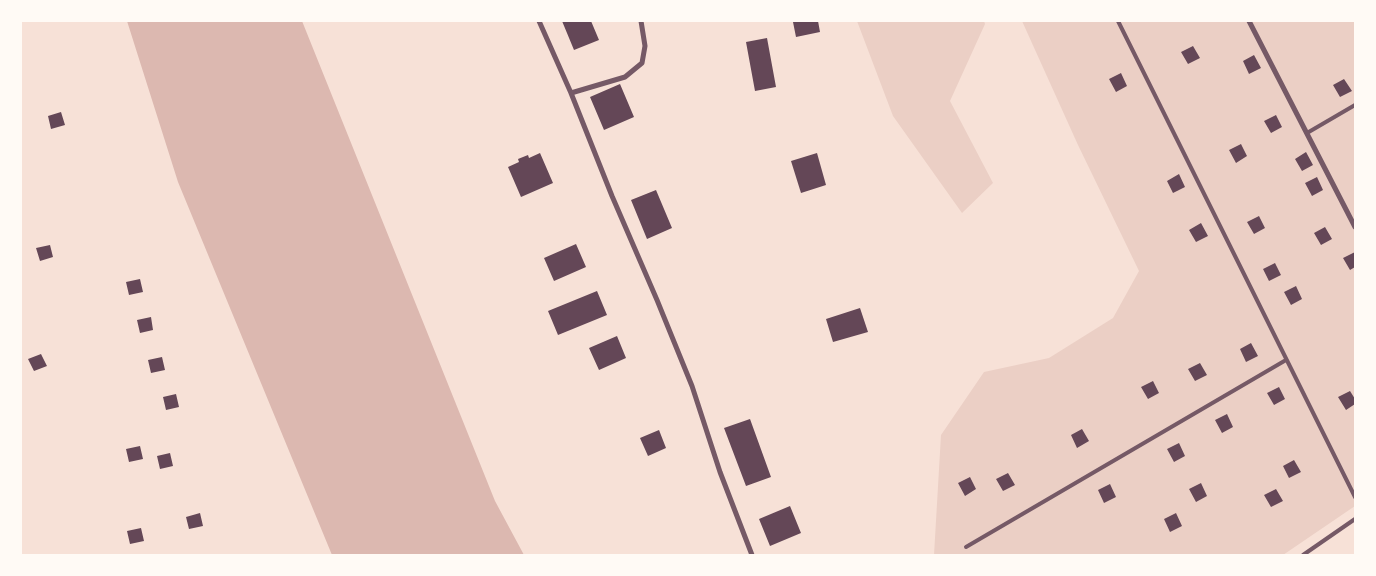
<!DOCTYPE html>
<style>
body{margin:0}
#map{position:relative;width:1376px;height:576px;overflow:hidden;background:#f7e1d7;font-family:"IBM Plex Sans",sans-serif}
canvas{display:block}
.frame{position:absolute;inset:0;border:22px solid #fffaf5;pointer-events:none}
</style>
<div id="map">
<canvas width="1376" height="576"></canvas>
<div class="frame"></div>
</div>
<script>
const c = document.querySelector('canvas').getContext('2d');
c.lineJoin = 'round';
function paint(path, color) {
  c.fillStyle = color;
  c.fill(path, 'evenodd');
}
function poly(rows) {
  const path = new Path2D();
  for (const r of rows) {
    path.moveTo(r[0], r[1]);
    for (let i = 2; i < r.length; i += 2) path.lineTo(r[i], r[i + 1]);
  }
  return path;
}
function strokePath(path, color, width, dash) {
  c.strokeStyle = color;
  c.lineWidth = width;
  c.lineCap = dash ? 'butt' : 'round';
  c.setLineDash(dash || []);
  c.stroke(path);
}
paint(poly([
 [857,21,984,21,985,24,950,101,993,183,962,213,893,116],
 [1022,21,1355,21,1355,506,1283,555,934,555,941,435,984,372,1049,358,1113,318,1139,271,1078,145]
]), '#ebcfc5');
paint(poly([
 [127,21,302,21,495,501,524,555,332,555,178,182]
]), '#dcb8b0');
paint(poly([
 [562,21,591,21,599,40,574,50],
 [818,21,820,32,796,37,793,22],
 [767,38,776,87,755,91,746,42],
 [1193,46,1200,58,1188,64,1181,52],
 [1254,55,1261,68,1249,74,1243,61],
 [1121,73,1127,86,1116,92,1109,79],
 [1344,79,1352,91,1340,97,1333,85],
 [620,84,634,117,604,130,590,97],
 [61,112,65,125,51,129,48,116],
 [1276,115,1282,127,1271,133,1264,121],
 [1241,144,1247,156,1236,163,1229,150],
 [1306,152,1313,165,1302,171,1295,159],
 [540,153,553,183,521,197,508,167,519,162,518,159,528,155,529,158],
 [817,153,826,185,801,193,791,161],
 [1179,174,1185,187,1173,193,1167,181],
 [1317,177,1323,190,1312,196,1305,183],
 [656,190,672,228,647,239,631,200],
 [1259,216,1265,228,1254,234,1247,222],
 [1201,223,1208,236,1196,242,1189,230],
 [1325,227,1332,239,1321,245,1314,233],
 [576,244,586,267,554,281,544,258],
 [50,245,53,257,40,261,36,248],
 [1355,252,1355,267,1350,270,1343,258],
 [1275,263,1281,275,1269,281,1263,269],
 [140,279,143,292,129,295,126,282],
 [1296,286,1302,299,1291,305,1284,292],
 [597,291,607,315,558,335,548,311],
 [860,308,868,332,833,342,826,319],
 [151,317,153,330,140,333,137,320],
 [617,336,626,358,599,370,589,348],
 [1251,343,1258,356,1246,362,1240,349],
 [41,354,47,366,34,371,28,359],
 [162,357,165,370,151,373,148,360],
 [1200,363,1207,375,1195,381,1188,369],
 [1153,381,1159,393,1148,399,1141,387],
 [1279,387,1285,399,1274,405,1267,393],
 [1350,391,1355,399,1355,404,1346,410,1338,397],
 [176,394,179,407,166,410,163,397],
 [1227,414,1233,427,1222,433,1215,420],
 [750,419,771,477,746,486,724,428],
 [1082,429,1089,441,1077,448,1071,435],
 [659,430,666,448,648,456,640,438],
 [1179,443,1185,456,1174,462,1167,449],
 [140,446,143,459,129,462,126,449],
 [170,453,173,466,160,469,157,456],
 [1294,460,1301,472,1289,478,1283,466],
 [1008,473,1015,485,1003,491,996,479],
 [970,477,976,489,965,496,958,483],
 [1201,483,1207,496,1196,502,1189,489],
 [1110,484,1116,497,1104,503,1098,490],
 [1276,489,1283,501,1271,507,1264,495],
 [790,506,801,533,770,546,759,519],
 [200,513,203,526,189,529,186,517],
 [1176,513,1182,526,1170,532,1164,519],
 [141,528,144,541,130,544,127,531]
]), '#644757');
strokePath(poly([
 [1118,21,1355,497],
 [1307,133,1355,105],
 [966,547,1286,360],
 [1303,555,1355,519]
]), '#755966', 4);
strokePath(poly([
 [539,21,571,93,612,196,657,300,692,386,720,472,752,555],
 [1249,21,1355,227],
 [571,93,625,77,642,63,645,46,641,21]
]), '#755966', 5);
</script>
